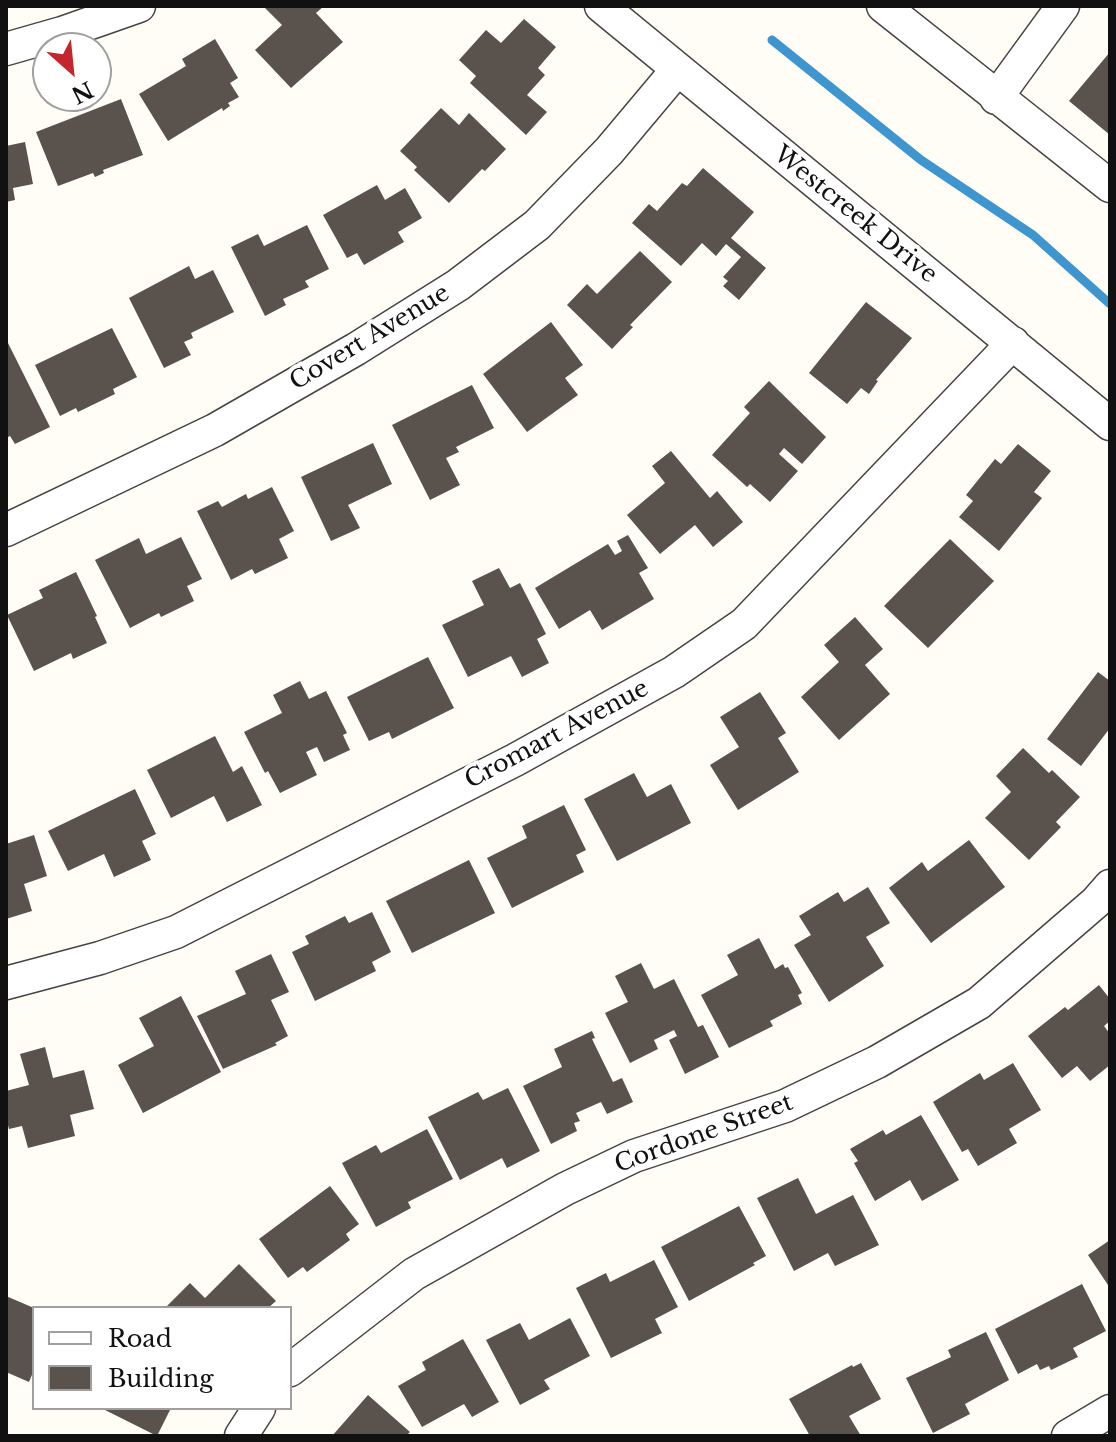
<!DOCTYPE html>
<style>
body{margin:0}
#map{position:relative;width:1116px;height:1442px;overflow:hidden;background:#fffdf5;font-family:"Libre Baskerville",serif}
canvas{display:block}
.frame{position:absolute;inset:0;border:8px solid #111;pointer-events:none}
.legend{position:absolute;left:32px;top:1306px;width:260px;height:104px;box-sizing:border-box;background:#fff;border:2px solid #a0a0a0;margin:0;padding:10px 14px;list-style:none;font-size:24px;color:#111}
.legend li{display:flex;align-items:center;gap:16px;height:40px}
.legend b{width:40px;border:2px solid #a0a0a0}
.north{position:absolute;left:32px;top:32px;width:80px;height:80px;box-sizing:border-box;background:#fff;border:2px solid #a0a0a0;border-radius:50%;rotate:153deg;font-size:22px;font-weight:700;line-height:32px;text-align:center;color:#111}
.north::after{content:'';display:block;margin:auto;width:28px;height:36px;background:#c4262e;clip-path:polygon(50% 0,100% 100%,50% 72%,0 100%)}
</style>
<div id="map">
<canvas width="1116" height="1442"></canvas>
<div class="frame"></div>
<ul class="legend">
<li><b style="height:10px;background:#fff"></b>Road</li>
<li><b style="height:22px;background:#5a524d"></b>Building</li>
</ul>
<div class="north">N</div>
</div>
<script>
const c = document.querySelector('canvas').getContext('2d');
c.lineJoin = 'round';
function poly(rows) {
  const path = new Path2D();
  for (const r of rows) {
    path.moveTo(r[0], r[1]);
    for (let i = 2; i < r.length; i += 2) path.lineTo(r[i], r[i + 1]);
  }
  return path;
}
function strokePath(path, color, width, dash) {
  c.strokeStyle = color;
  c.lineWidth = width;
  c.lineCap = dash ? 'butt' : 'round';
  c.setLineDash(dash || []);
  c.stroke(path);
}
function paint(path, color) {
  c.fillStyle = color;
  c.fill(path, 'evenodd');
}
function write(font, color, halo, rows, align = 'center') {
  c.font = font + ' "Libre Baskerville",serif';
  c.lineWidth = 8;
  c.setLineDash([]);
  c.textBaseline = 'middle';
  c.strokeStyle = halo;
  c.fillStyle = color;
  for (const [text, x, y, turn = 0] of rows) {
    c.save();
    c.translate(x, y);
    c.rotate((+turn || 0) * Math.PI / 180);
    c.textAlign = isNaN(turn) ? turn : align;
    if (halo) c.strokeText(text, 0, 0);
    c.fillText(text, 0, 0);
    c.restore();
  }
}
strokePath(poly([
 [772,40,921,160,1033,235,1110,304]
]), '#3f96cf', 9);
paint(poly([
 [263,6,324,6,316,13,343,42,291,88,255,50,282,25],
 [524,19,556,47,538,68,545,75,527,95,547,112,526,135,470,83,476,76,459,60,486,30,501,43],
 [215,39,238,78,230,83,239,97,228,103,230,106,223,111,222,108,168,141,139,94,186,66,182,59],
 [1110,52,1110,135,1069,101],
 [121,99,143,155,103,170,104,173,95,177,93,173,58,186,36,132],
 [441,108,459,125,469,113,506,149,485,171,482,169,449,203,414,170,417,167,400,151],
 [25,142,33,184,13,188,15,200,6,202,6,146],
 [703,168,754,212,731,238,766,268,739,300,723,286,728,281,723,277,741,257,726,244,716,256,702,243,681,266,632,223,649,204,657,211,682,183,687,186],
 [377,185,385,200,405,188,422,218,398,232,404,242,364,265,357,253,347,258,323,215],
 [307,225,329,269,305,281,309,287,283,299,286,305,265,316,231,247,258,234,264,246],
 [640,251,672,282,630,325,633,327,612,349,567,305,587,284,597,294],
 [189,266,195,279,213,270,234,312,191,333,193,338,184,342,191,355,164,368,129,298],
 [866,302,912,338,876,380,878,381,869,394,861,388,847,404,809,373],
 [551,322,583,365,565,378,578,395,527,432,483,374],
 [112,328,137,377,113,389,115,394,78,412,76,408,60,416,35,365],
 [6,339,50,427,15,444,10,436,6,438],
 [769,381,826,437,802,464,784,448,779,454,798,471,770,502,750,484,747,487,712,455,750,413,744,407],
 [472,385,494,428,456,447,459,452,446,458,460,485,430,500,392,425],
 [373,443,392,484,348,505,360,528,331,541,301,477],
 [1018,444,1051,471,1034,492,1042,498,999,551,959,517,973,501,966,495,995,459,1001,464],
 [671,451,710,498,717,491,743,522,713,547,695,525,660,554,627,515,665,483,652,466],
 [272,487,294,531,279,539,288,558,255,574,252,569,231,580,197,511,218,501,222,507,246,494,248,499],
 [628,535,648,568,639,573,654,599,602,630,590,610,559,629,535,588,608,544,615,555,622,551,617,541],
 [181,537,202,579,187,586,194,601,161,617,159,613,130,628,95,560,139,538,146,554],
 [950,539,994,581,928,648,884,606],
 [499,568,510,588,520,583,546,634,537,639,549,663,522,677,511,656,468,677,442,625,484,605,472,581],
 [76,572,97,616,95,617,107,643,73,659,71,653,34,671,7,615,43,598,39,590],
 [855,617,883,649,865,665,890,694,839,740,801,697,839,662,824,645],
 [428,657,454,708,392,739,389,732,369,741,347,697],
 [1098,672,1110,681,1110,728,1081,766,1047,739],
 [300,681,309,699,326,691,347,733,343,735,350,750,324,762,317,747,306,752,317,775,280,793,268,771,265,773,244,732,282,713,273,695],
 [760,692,786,733,778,738,799,772,738,810,710,765,739,747,720,717],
 [215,736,233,772,242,766,262,805,227,822,214,796,171,818,147,770],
 [1023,748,1049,773,1052,770,1080,797,1056,822,1061,827,1029,860,985,818,1011,792,996,776],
 [634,773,647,797,671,784,691,823,617,861,584,799],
 [135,789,156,834,142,841,151,860,114,877,104,854,68,871,48,831],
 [564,805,586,850,576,855,584,872,512,908,487,858,527,838,522,826],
 [34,835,47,876,24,884,32,911,6,919,6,844],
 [969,840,1005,887,931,943,889,888,922,862,928,871],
 [469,860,495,913,412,953,386,901],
 [868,887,890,923,866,937,884,966,829,1002,794,945,811,935,799,916,838,892,844,902],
 [372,912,391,952,372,962,376,971,315,1001,292,952,309,944,305,936,345,916,349,923],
 [759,938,775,969,783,964,785,968,788,967,802,993,798,995,802,1004,770,1021,773,1026,729,1048,701,995,738,975,727,955],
 [271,954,289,992,271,1000,288,1036,275,1043,277,1045,223,1069,197,1016,246,994,235,971],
 [641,963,654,989,674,979,698,1027,703,1025,719,1057,685,1074,669,1040,677,1036,674,1030,654,1040,658,1049,630,1063,605,1013,628,1002,615,976],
 [1099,985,1110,999,1110,1021,1104,1026,1110,1034,1110,1065,1090,1081,1077,1066,1062,1078,1028,1036,1065,1007,1068,1010],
 [181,996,221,1072,143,1113,118,1065,154,1046,139,1018],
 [592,1031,595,1038,592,1039,613,1082,622,1078,633,1102,607,1114,601,1102,576,1113,580,1121,574,1123,577,1131,551,1144,523,1086,562,1067,554,1049],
 [45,1047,53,1078,84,1070,94,1109,70,1115,75,1136,28,1148,22,1126,9,1129,6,1118,6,1091,29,1085,20,1054],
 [1013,1063,1041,1110,1009,1129,1017,1143,978,1166,968,1149,962,1152,933,1102,980,1073,984,1080],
 [508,1088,540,1151,507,1168,502,1158,460,1180,428,1117,478,1092,483,1100],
 [921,1115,959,1180,922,1201,910,1180,875,1201,854,1163,858,1161,850,1149,883,1130,886,1135],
 [427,1129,453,1179,408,1202,411,1208,376,1227,342,1163,376,1145,381,1153],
 [798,1178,816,1214,853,1195,879,1245,835,1266,828,1253,794,1271,757,1198],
 [330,1186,359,1224,346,1234,350,1240,307,1272,303,1267,288,1278,259,1239],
 [739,1206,766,1256,753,1263,755,1265,689,1301,661,1247],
 [1110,1240,1110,1288,1088,1255],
 [654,1260,678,1307,655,1319,662,1333,611,1358,576,1288,606,1273,610,1282],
 [239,1264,276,1301,268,1308,165,1308,190,1283,205,1298],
 [1082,1284,1106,1331,1073,1348,1078,1357,1051,1370,1049,1366,1040,1370,1037,1364,1018,1374,995,1329],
 [6,1296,34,1308,34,1370,29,1382,6,1372],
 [570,1318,590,1356,544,1380,550,1389,520,1405,486,1340,520,1323,529,1340],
 [986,1332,1009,1380,965,1404,970,1414,933,1433,906,1378,951,1357,948,1350],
 [463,1339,499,1402,472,1417,464,1404,422,1427,398,1386,426,1370,422,1362],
 [861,1363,881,1399,849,1416,861,1436,810,1436,789,1399,852,1365,853,1367],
 [368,1395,410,1432,406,1436,332,1436],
 [101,1408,171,1408,157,1436]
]), '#5a524d');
const minor = poly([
 [601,6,1110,424],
 [883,6,1110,186],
 [6,49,62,33,139,6],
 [996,98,1063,6],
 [6,530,215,430,356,349,458,285,537,225,609,151,677,70],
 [6,983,100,958,176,932,515,760,674,672,744,624,1013,343],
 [290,1370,414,1274,565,1189,634,1156,785,1106,877,1062,979,1003,1096,902,1110,886],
 [241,1436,259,1408],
 [1068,1436,1110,1411]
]);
strokePath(minor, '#444', 35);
strokePath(minor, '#fff', 32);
write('24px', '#111', '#fff', [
 ["Westcreek Drive",855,215,39],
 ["Covert Avenue",370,338,-31],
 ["Cromart Avenue",557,735,-28],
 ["Cordone Street",704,1134,-20]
]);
</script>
